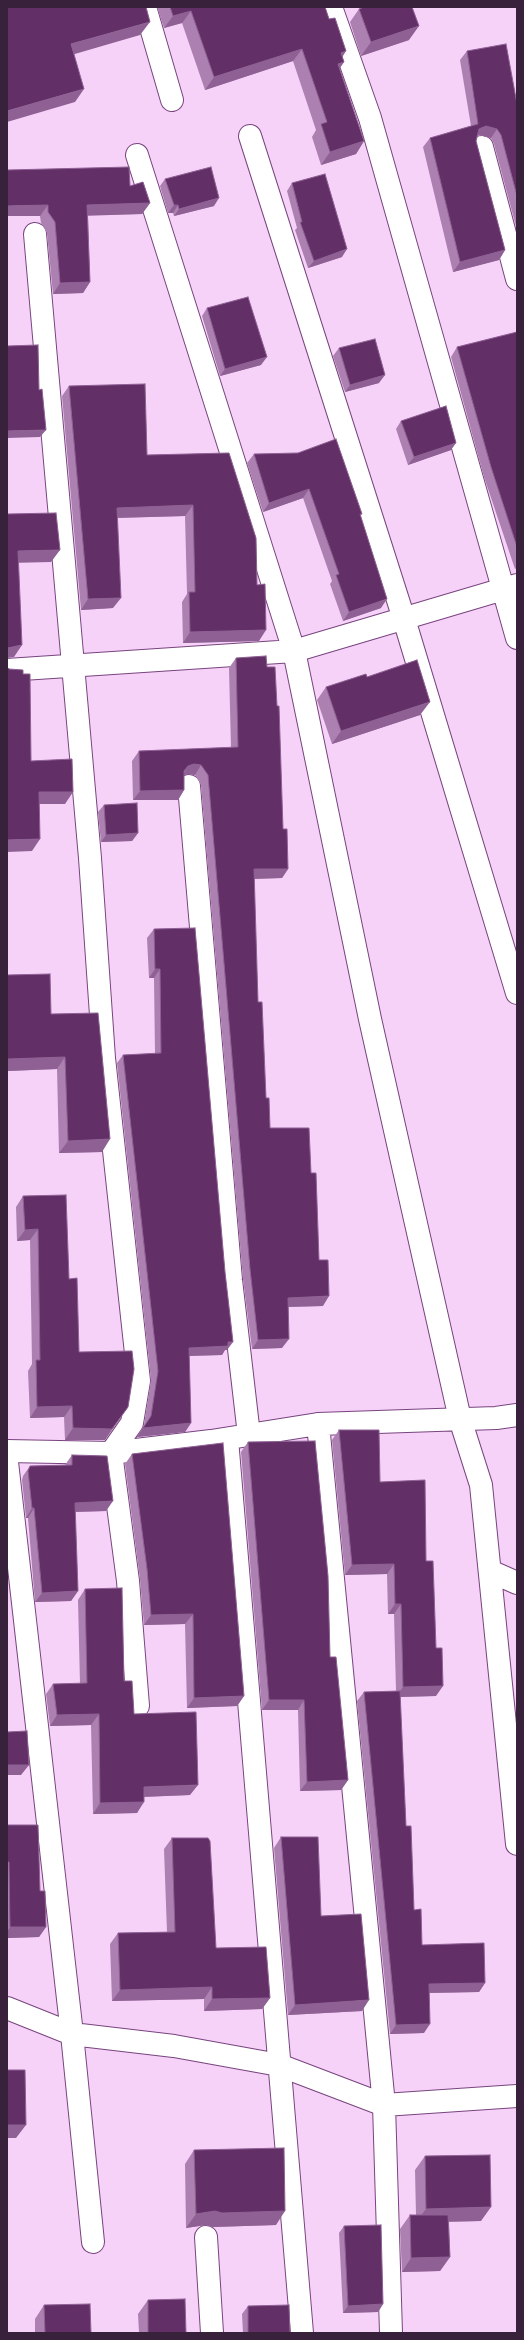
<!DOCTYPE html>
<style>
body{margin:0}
#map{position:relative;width:524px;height:2340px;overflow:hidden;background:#f6d2f9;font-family:"Work Sans",sans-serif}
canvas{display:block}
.frame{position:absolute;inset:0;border:8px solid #38213b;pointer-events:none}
</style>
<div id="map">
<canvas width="524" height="2340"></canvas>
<div class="frame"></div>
</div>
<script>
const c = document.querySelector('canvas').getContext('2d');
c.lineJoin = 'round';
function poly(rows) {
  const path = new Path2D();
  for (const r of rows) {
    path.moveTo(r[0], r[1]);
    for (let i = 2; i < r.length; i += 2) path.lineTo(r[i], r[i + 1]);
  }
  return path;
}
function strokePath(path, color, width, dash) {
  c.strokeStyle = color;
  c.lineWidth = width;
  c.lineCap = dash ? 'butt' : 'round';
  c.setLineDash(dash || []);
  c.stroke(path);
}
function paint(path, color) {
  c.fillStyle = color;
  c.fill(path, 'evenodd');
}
const street = poly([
 [145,7,172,100],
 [331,7,370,118,517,638],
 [250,136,404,619,517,993],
 [482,147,517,279],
 [137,155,294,651,370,1019,460,1419,481,1485,517,1844],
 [35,234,90,858,104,1058,139,1381,132,1423,111,1453,128,1581,138,1706],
 [7,670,294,651,517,585],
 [189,786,231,1280,249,1435],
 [318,1424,384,2105,391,2333],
 [227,1439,302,2333],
 [7,1451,111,1453,211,1441,318,1424,496,1418,517,1415],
 [7,1462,72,2034,93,2242],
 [490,1571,517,1583],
 [7,2008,72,2034,174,2046,279,2065,384,2105,517,2096],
 [206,2237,212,2333]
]);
strokePath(street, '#78447e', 24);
strokePath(street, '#fff', 22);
paint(poly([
 [157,7,325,7,344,62,339,69,364,141,356,154,321,165,312,137,316,130,293,61,205,90,182,23,164,28],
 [359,9,409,40,361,56,350,22],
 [467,51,517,104,517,230,494,144,491,138,479,135,478,136,476,141,505,250,499,260,453,272,423,147,430,138,471,126,460,60],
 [7,170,130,186,150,203,142,214,88,215,90,282,83,293,53,294,47,233,41,223,40,216],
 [165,179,214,206,174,216,173,213,168,213,160,186],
 [292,183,342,257,308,268,295,230,297,228,287,191],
 [207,308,261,365,220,376,202,316],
 [517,332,517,568,515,569,484,477,451,357,457,347],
 [339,348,379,383,345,392,333,356],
 [69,386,147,455,229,453,259,641,183,643,182,602,187,594,185,516,117,518,113,608,81,610,62,396],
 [401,421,451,450,408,465,396,429],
 [254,454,362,514,360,517,381,608,343,621,330,584,332,581,303,498,263,512,247,463],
 [236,658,267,667,283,829,288,869,282,878,254,879,258,1002,266,1098,270,1128,311,1173,323,1306,288,1307,282,1348,252,1349,243,1279,201,785,195,775,188,774,184,775,184,790,178,800,133,800,132,761,139,751,231,748,229,668],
 [367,677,420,715,332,744,317,700,326,687],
 [104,805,138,833,132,841,101,842,98,812],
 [154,929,227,1350,225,1350,222,1355,189,1356,191,1423,185,1432,137,1437,144,1425,151,1380,117,1063,123,1055,155,1054,154,978,149,978,147,938],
 [7,975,51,1014,102,1152,59,1153,57,1069,7,1071],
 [23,1196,69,1279,79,1352,128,1407,105,1440,65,1440,64,1417,30,1418,28,1371,32,1364,30,1240,17,1241,16,1207],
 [339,1430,380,1482,426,1561,436,1696,400,1697,406,1826,414,1910,422,1945,485,1983,479,1992,429,1993,424,2033,390,2034,357,1701,364,1692,396,1691,394,1614,388,1614,387,1574,345,1575,332,1440],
 [248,1442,348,1780,341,1790,300,1791,298,1710,262,1710,241,1452],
 [132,1454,244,1696,237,1706,187,1708,185,1624,144,1625,140,1579,125,1464],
 [72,1455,106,1511,75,1512,78,1591,71,1601,35,1602,28,1518,26,1518,22,1480,23,1476,30,1466,65,1465],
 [85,1589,124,1681,134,1714,190,1795,144,1797,137,1813,93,1814,91,1725,50,1726,46,1694,53,1684,80,1684,78,1600],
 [7,1825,40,1891,46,1927,39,1937,7,1938],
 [281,1837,321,1916,362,2011,288,2015,274,1848],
 [172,1838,216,1948,270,1998,262,2009,204,2011,204,1999,112,2001,110,1944,118,1933,167,1932,164,1849],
 [194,2150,276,2225,213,2227,206,2225,186,2228,185,2164],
 [425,2156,481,2221,449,2222,450,2257,440,2271,402,2272,400,2229,410,2215,416,2215,415,2170],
 [344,2226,383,2304,378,2312,343,2313,339,2233],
 [148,2300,186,2333,139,2333,138,2314],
 [44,2305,91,2333,35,2333,35,2319],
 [248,2306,290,2333,243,2333,242,2314]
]), '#ac80b0');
paint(poly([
 [191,11,182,23,164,28,173,16],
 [150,22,140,35,61,58,71,44],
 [419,26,409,40,361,56,371,42],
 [302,49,293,61,205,90,214,77],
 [346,51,338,64,341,53],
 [344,62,335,75,338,64],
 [84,89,75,102,7,122,7,111],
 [486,126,497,129,491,138,479,135,473,138,479,129],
 [364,141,356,154,321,165,330,152],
 [219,198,214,206,174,216,179,209],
 [150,203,142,214,80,216,87,205],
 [48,205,40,216,7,216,7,206],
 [174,205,178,205,173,213,168,213],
 [347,249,342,257,308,268,314,261],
 [505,250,499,260,453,272,460,262],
 [90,282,83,293,53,294,60,283],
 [267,357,261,365,220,376,225,369],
 [385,375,379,383,345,392,350,385],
 [46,430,40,437,7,438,7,431],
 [456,443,451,450,408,465,414,457],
 [309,489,303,498,263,512,269,503],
 [193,505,185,516,110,518,117,508],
 [60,550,51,562,9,563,18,551],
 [121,598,113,608,81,610,88,599],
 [387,599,381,608,343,621,349,612],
 [266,630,259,641,183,643,190,632],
 [22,645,14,657,7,658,7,650,8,648],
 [430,702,420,715,332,744,341,731],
 [194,764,201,765,195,775,188,774,182,776,188,766],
 [184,790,178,800,133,800,140,791],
 [39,792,73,792,65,804,31,804],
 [138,833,132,841,101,842,106,835],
 [40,839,32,851,7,852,7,840],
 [254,869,288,869,282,878,247,879],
 [155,969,160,969,154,978,149,978],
 [65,1057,57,1069,7,1071,7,1059],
 [110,1139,102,1152,59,1153,68,1141],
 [38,1229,30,1240,17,1241,25,1230],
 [329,1296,323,1306,281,1307,288,1298],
 [289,1339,282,1348,252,1349,258,1340],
 [228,1342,233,1342,227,1350,225,1350,222,1355,183,1356,189,1348],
 [72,1406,64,1417,30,1418,37,1407],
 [191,1423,185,1432,137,1437,143,1428],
 [73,1428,112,1429,105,1440,65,1440],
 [113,1501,106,1511,69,1512,75,1503],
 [32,1508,34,1508,28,1518,26,1518],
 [394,1564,387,1574,345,1575,352,1565],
 [78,1591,71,1601,35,1602,42,1593],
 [395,1604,401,1604,394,1614,388,1614],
 [193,1614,185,1624,144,1625,151,1615],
 [443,1686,436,1696,396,1697,403,1687],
 [244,1696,237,1706,187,1708,194,1698],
 [269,1700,304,1700,298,1710,262,1710],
 [99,1714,91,1725,50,1726,57,1715],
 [7,1765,29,1765,21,1775,7,1775],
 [348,1780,341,1790,300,1791,307,1782],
 [198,1785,190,1795,137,1797,144,1787],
 [144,1802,137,1813,93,1814,100,1803],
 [10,1927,46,1927,39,1937,7,1938,7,1932],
 [485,1983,479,1992,423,1993,429,1984],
 [212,1987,204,1999,112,2001,120,1990],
 [270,1998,262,2009,204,2011,212,1999],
 [369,2000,362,2011,288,2015,295,2005],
 [430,2024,424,2033,390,2034,396,2025],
 [7,2125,26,2125,16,2138,7,2138],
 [491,2207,481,2221,416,2222,426,2209],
 [215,2211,285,2211,276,2225,213,2227,206,2225,186,2228,196,2214],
 [450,2257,440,2271,402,2272,411,2258],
 [383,2304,378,2312,343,2313,348,2306]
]), '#8e6093');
const building = poly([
 [7,7,146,7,150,22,71,44,84,89,7,111,7,7],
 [170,7,325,7,329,19,335,18,346,51,341,53,344,62,338,64,364,141,330,152,321,124,327,122,302,49,214,77,191,11,173,16,170,7],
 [364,7,412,7,419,26,371,42,359,9,364,7],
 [506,44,517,104,517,196,501,135,497,129,486,126,479,129,476,141,505,250,460,262,430,138,478,124,467,51,506,44],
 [129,167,130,186,143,182,150,203,87,205,90,282,60,283,55,222,48,212,48,205,7,206,7,170,129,167],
 [211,167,219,198,179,209,178,205,174,205,165,179,211,167],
 [325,174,347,249,314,261,300,222,302,222,292,183,325,174],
 [248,297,267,357,225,369,207,308,248,297],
 [517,332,517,547,491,467,457,347,517,332],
 [375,339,385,375,350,385,339,348,375,339],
 [38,345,39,390,42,389,46,430,7,431,7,346,38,345],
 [145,384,147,455,229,453,256,538,257,585,265,584,266,630,190,632,189,592,195,592,193,505,117,508,121,598,88,599,69,386,145,384],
 [446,406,456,443,414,457,401,421,446,406],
 [336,439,362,514,360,514,387,599,349,612,336,575,339,574,309,489,269,503,254,454,298,453,336,439],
 [56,513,60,550,18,551,22,645,8,648,7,650,7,514,56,513],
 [266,656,267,667,275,667,277,706,279,706,283,829,287,829,288,869,254,869,258,1002,262,1002,266,1098,269,1098,270,1128,309,1128,311,1173,316,1173,319,1260,328,1260,329,1296,288,1298,289,1339,258,1340,250,1269,208,775,201,765,194,764,188,766,184,771,184,790,140,791,139,751,238,747,236,658,266,656],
 [417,660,430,702,341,731,326,687,366,674,367,677,417,660],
 [7,667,9,669,23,670,23,674,30,674,31,761,72,759,73,792,39,792,40,839,7,840,7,667],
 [137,803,138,833,106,835,104,805,137,803],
 [195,928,225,1272,233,1342,228,1342,228,1346,189,1348,191,1423,143,1428,151,1416,158,1371,123,1055,161,1053,160,969,155,969,154,929,195,928],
 [50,974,51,1014,98,1013,110,1139,68,1141,65,1057,7,1059,7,975,50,974],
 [66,1195,69,1279,77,1278,79,1352,132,1351,134,1369,128,1407,112,1429,73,1428,72,1406,37,1407,36,1360,40,1360,38,1229,25,1230,23,1196,66,1195],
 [339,1430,379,1430,380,1482,425,1480,426,1561,433,1561,436,1648,442,1648,443,1686,403,1687,401,1604,395,1604,394,1564,352,1565,339,1430],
 [315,1441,328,1576,330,1657,336,1657,348,1780,307,1782,304,1700,269,1700,248,1442,315,1441],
 [223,1443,244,1696,194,1698,193,1614,151,1615,147,1569,132,1454,223,1443],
 [72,1455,107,1456,113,1501,75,1503,78,1591,42,1593,34,1508,32,1508,28,1471,30,1466,72,1465,72,1455],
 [122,1588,124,1681,132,1681,134,1714,196,1712,198,1785,144,1787,144,1802,100,1803,99,1714,57,1715,53,1684,87,1683,85,1589,122,1588],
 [400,1691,406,1826,411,1826,414,1910,421,1909,422,1945,484,1943,485,1983,429,1984,430,2024,396,2025,364,1692,400,1691],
 [27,1731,29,1765,7,1765,7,1732,27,1731],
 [7,1825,38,1825,40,1891,45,1891,46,1927,10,1927,9,1862,7,1862,7,1825],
 [281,1837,318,1837,321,1916,361,1914,369,2000,295,2005,281,1837],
 [172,1838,208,1838,210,1841,216,1948,266,1947,270,1998,212,1999,212,1987,120,1990,118,1933,175,1932,172,1838],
 [7,2070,25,2070,26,2125,7,2125,7,2070],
 [284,2148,285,2211,222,2213,215,2211,196,2214,194,2150,284,2148],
 [490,2155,491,2207,426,2209,425,2156,490,2155],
 [410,2215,448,2215,450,2257,411,2258,410,2215],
 [381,2225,383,2304,348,2306,344,2226,381,2225],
 [185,2299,186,2333,148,2333,148,2300,185,2299],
 [90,2304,91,2333,45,2333,44,2305,90,2304],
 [289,2305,290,2333,248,2333,248,2306,289,2305]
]);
paint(building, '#622f67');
strokePath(building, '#8e6093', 1);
</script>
